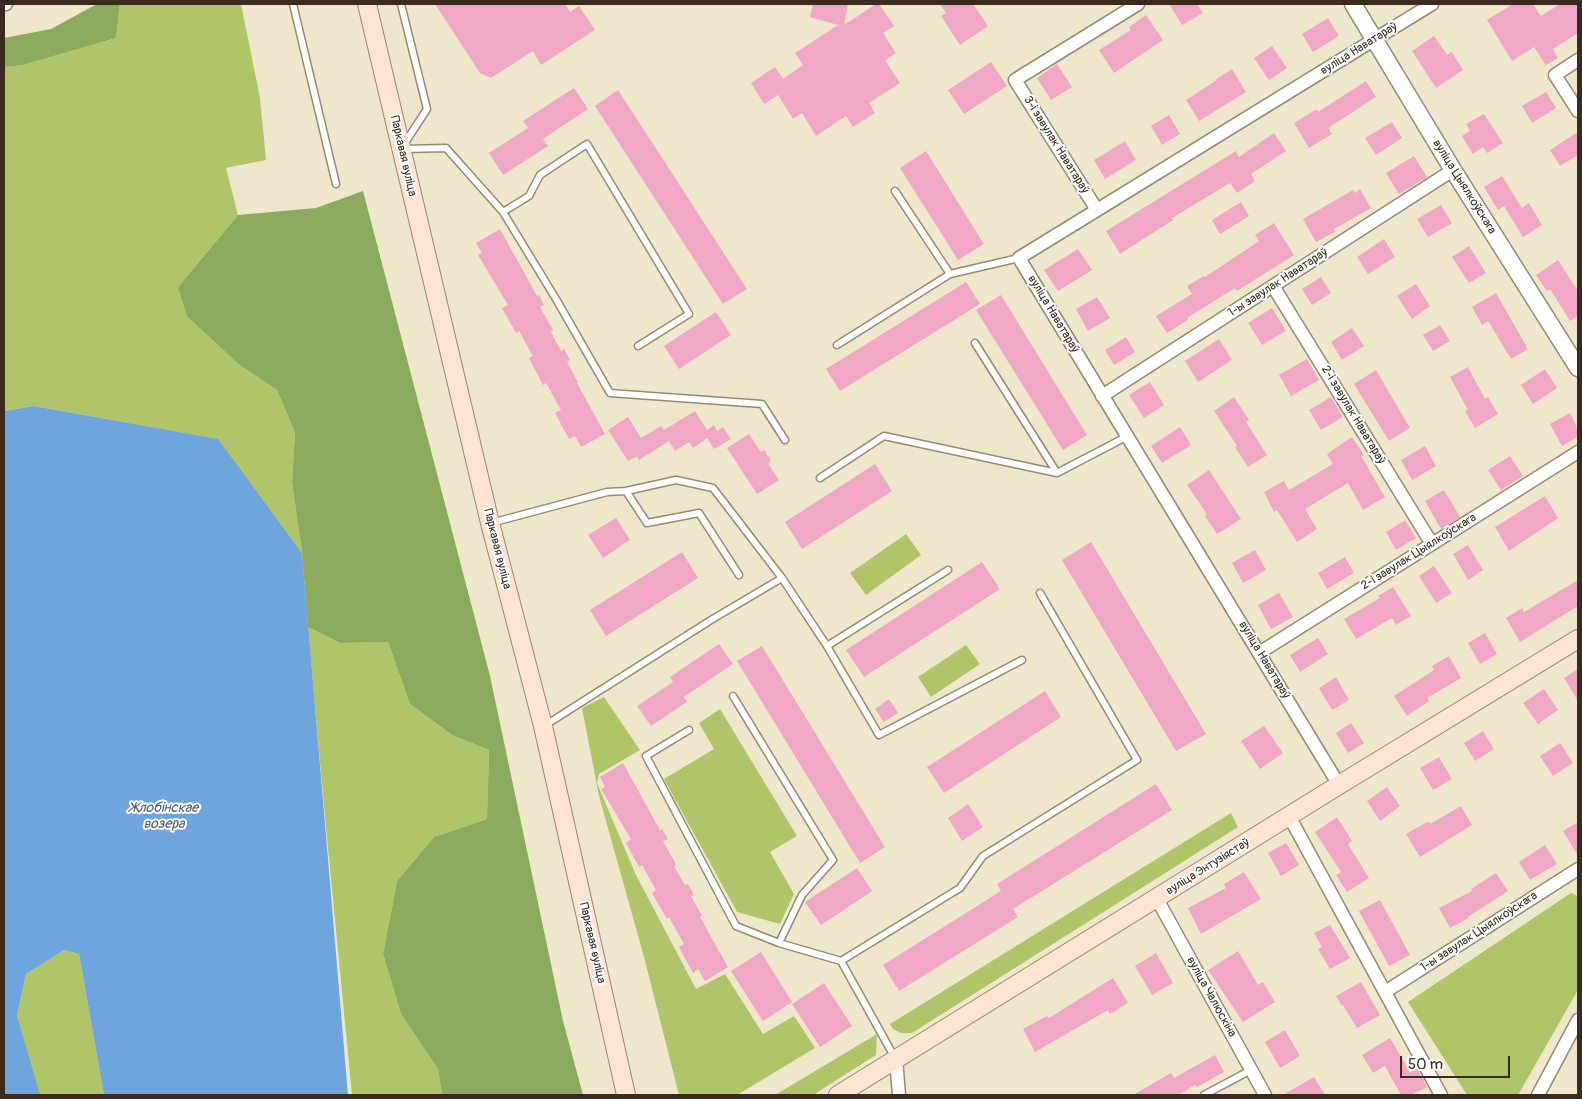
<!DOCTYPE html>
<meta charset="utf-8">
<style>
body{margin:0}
#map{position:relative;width:1582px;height:1099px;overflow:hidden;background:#efe7cc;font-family:Pangolin,sans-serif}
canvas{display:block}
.frame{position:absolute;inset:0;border:5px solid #3b2a1e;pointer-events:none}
.scale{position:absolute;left:1400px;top:1056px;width:110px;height:22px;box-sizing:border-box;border:2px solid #3b2a1e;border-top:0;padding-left:6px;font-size:15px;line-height:18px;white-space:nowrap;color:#3b2a1e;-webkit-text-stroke:4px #fff;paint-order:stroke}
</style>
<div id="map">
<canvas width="1582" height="1099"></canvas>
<div class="frame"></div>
<div class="scale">50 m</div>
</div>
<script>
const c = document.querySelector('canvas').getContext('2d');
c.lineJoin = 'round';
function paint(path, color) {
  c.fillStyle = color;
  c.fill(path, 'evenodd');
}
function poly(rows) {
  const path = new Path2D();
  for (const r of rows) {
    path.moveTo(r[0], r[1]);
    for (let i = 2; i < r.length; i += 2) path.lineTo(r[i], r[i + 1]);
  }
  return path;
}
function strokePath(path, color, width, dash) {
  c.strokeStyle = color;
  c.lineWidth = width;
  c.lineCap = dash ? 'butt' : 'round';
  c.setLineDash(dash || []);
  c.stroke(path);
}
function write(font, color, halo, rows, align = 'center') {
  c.font = font + ' Pangolin,sans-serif';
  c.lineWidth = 4;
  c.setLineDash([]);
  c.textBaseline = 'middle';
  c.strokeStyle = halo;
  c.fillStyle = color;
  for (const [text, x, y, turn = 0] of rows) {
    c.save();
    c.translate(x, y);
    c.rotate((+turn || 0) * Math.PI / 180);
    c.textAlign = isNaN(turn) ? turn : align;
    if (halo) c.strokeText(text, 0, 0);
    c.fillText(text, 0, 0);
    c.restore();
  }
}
paint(poly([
 [120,4,241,4,260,98,266,160,226,168,238,215,178,287,241,366,277,390,295,433,292,482,302,553,217,439,34,406,4,411,4,67,23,65,116,38],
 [906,534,921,555,866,595,850,573],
 [308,627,340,643,388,642,410,704,452,735,489,750,487,819,434,837,397,881,383,954,401,1014,438,1069,442,1095,352,1095,325,817],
 [966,645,980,664,931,697,918,677],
 [604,697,640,750,599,774,597,783,635,873,696,989,725,974,763,1034,794,1016,815,1048,737,1095,679,1095,644,957,599,796,582,708],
 [720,709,797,836,770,852,794,894,780,924,737,912,664,779,714,749,699,723],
 [1231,813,1238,827,912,1033,901,1033,893,1029,890,1024],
 [1571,893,1578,896,1578,990,1518,1095,1467,1095,1408,1002],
 [64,950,79,954,104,1095,36,1095,17,1016,26,974],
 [877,1034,876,1055,813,1095,775,1095]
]), '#b0c56a');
paint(poly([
 [97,4,120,4,116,38,23,65,4,67,4,38,51,29],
 [363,191,490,676,563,1021,583,1095,442,1095,438,1069,401,1014,383,954,397,881,434,837,487,819,489,750,452,735,410,704,388,642,340,643,308,627,302,553,292,482,295,433,277,390,241,366,187,316,178,287,238,215,316,208]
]), '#8caa5e');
paint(poly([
 [34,406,218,439,302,553,348,1095,104,1095,79,954,64,950,26,974,17,1016,40,1095,4,1095,4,411]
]), '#6ea5dc');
paint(poly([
 [435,4,565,4,570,12,579,6,595,30,541,65,533,51,491,78,480,73],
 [813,4,848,4,844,25,876,4,879,4,894,26,883,33,896,53,885,60,900,83,869,103,875,113,853,127,846,116,816,136,802,113,793,119,778,95,764,104,751,83,775,67,783,79,803,65,795,53,838,25,810,17],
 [940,4,973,4,988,26,960,45,941,16,946,13],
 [1169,4,1197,4,1203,13,1182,25],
 [1513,4,1533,4,1541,16,1560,4,1578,4,1578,33,1553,49,1558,58,1546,65,1534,47,1512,61,1487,20],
 [1146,15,1163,40,1114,73,1099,50,1131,30,1129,27],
 [1328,18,1339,36,1313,52,1302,34],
 [1434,36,1447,55,1452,52,1463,70,1436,88,1412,51],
 [1272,46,1287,68,1269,80,1254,58],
 [991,62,1007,86,964,114,948,90],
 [1057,64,1072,87,1051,100,1037,78],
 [1232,69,1246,92,1199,121,1186,100,1217,80,1216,79],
 [1366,81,1376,97,1328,128,1332,134,1309,148,1294,123,1317,109,1318,112],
 [574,88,588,109,543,139,548,146,503,175,489,153,528,128,523,121],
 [618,90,747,289,723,304,595,106],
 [1546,92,1556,108,1532,123,1522,106],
 [1484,114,1503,143,1487,153,1483,147,1473,154,1462,136,1470,131,1466,124],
 [1169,115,1180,134,1162,145,1151,126],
 [1392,122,1402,138,1376,155,1365,138],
 [1578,132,1578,155,1560,166,1550,150],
 [1274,133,1286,151,1251,174,1255,181,1237,193,1230,183,1172,218,1173,220,1120,254,1106,231,1236,151,1239,157],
 [1125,141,1136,160,1105,179,1094,160],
 [926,151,984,244,958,260,900,168],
 [1414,156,1427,177,1399,194,1386,173],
 [1502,176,1522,208,1529,203,1542,225,1523,237,1504,206,1498,210,1484,187],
 [1360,189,1371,208,1334,229,1335,232,1316,242,1303,219,1353,190,1355,193],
 [1241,202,1249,216,1220,234,1212,220],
 [1441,205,1452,223,1428,237,1417,219],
 [1274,223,1294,255,1237,291,1235,288,1187,318,1188,320,1167,333,1156,316,1192,294,1187,286,1204,276,1205,277,1259,241,1255,235],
 [500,229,537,296,539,295,544,305,540,307,553,330,551,332,561,351,564,349,570,360,567,362,578,382,577,383,605,434,581,447,575,436,569,439,555,413,561,410,546,383,543,385,529,358,533,356,519,331,516,333,502,308,508,305,478,255,482,253,476,243],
 [1384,239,1395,257,1368,274,1357,257],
 [1469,246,1486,273,1469,283,1452,257],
 [1078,249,1092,270,1058,291,1044,270],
 [1558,260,1578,291,1578,316,1570,321,1550,289,1547,291,1536,275],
 [1321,277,1331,293,1312,305,1302,289],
 [966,282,980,304,840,391,826,369],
 [1416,284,1430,306,1412,319,1397,296],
 [1496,293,1528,349,1511,359,1488,321,1482,325,1472,307],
 [1001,295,1087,435,1063,450,976,310],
 [1097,297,1110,318,1088,331,1076,309],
 [1272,308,1286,331,1262,345,1248,323],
 [716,312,731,335,679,369,664,346],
 [1440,325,1450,341,1433,351,1423,335],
 [1352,328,1364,346,1342,360,1331,342],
 [1126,337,1135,352,1114,365,1105,350],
 [1219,339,1232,360,1198,382,1185,361],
 [1307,359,1319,380,1291,396,1279,375],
 [1468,367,1485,399,1488,397,1498,414,1475,428,1465,411,1468,410,1450,377],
 [1545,369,1557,388,1533,404,1521,385],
 [1376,370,1410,428,1389,441,1354,384],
 [1150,382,1164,405,1144,418,1129,395],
 [1234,397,1249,420,1246,422,1267,455,1248,467,1235,447,1237,446,1214,411],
 [1331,397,1343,417,1321,430,1309,410],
 [695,411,707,430,714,425,717,431,723,427,731,439,714,449,707,438,693,448,689,442,675,451,669,441,639,460,637,456,628,461,608,430,628,417,641,438,661,426,664,430],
 [1570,413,1578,429,1578,437,1562,446,1550,424],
 [1180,427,1191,445,1162,463,1151,446],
 [749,434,761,452,764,450,771,461,768,463,779,480,757,494,727,448],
 [1352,437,1364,455,1361,456,1385,497,1363,510,1348,483,1305,509,1317,529,1297,542,1277,510,1274,512,1264,492,1284,481,1289,490,1333,464,1327,454],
 [1425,446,1436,466,1412,480,1401,460],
 [1510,456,1523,476,1501,490,1488,470],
 [875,464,892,491,802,549,785,522],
 [1209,470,1241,519,1217,534,1205,516,1207,514,1187,485],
 [1444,490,1460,517,1441,529,1425,501],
 [1545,496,1558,518,1509,551,1495,527],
 [616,518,630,540,603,558,588,535],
 [1405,520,1416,538,1396,550,1386,532],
 [1091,542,1206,734,1176,751,1062,560],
 [1468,545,1483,570,1468,580,1453,554],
 [1255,550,1266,570,1243,583,1232,563],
 [682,552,698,578,606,636,590,610],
 [1345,557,1354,573,1327,589,1318,573],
 [982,562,1000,589,864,677,846,650],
 [1434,566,1452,593,1436,603,1419,576],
 [1578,580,1578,606,1520,642,1506,618,1522,608,1524,612],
 [1393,587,1411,616,1396,625,1392,618,1356,639,1344,619,1380,598,1378,596],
 [1279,593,1293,617,1271,629,1258,605],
 [1485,633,1497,654,1480,664,1468,643],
 [1318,638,1328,654,1300,672,1290,655],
 [719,644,733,664,684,697,687,702,651,726,637,706,673,682,670,677],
 [762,646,885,847,860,863,737,661],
 [1449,656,1461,678,1427,698,1429,701,1407,716,1394,696,1434,670,1432,666],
 [1578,669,1578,701,1564,678],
 [1336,677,1349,700,1332,710,1319,688],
 [1544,689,1558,710,1538,724,1523,703],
 [1045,691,1061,717,944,793,927,767],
 [889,699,898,713,884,722,875,709],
 [1351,723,1364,743,1348,753,1336,733],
 [1264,726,1283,753,1260,769,1241,741],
 [1483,731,1494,749,1475,761,1464,743],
 [1560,743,1573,763,1553,776,1540,756],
 [1439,757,1452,779,1433,790,1420,768],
 [623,763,660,830,662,829,668,839,663,841,676,864,674,866,685,885,688,884,694,895,691,896,702,916,700,917,728,967,705,981,698,969,693,973,679,947,684,944,669,917,667,919,652,893,656,890,642,865,639,867,626,843,631,839,601,789,605,787,600,777],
 [1156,784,1172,810,1013,909,1018,917,899,991,883,965,1001,891,997,884],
 [1387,787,1400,806,1380,821,1367,801],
 [968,804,983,827,962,841,948,818],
 [1461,806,1472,825,1420,857,1406,834,1429,821,1430,824],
 [1337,817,1352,841,1348,844,1369,878,1347,892,1336,875,1341,872,1315,832],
 [1578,822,1578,856,1563,831],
 [1286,843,1299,865,1281,876,1268,853],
 [1545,845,1557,864,1530,880,1519,862],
 [857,868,872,891,821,925,805,902],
 [1244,872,1261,899,1201,934,1188,908,1226,888,1224,884],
 [1496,873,1508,891,1468,917,1469,918,1450,928,1439,908,1472,891,1471,889],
 [1380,900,1410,955,1389,966,1359,911],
 [1330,925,1350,958,1330,969,1318,949,1322,947,1314,933],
 [1238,951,1258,985,1263,982,1275,1002,1243,1022,1208,970],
 [761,952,792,1002,763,1021,731,971],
 [1156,953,1173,983,1152,995,1135,966],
 [1113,978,1128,1003,1110,1014,1108,1010,1035,1052,1023,1029,1047,1016,1049,1018],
 [1361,982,1380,1015,1357,1028,1343,1005,1342,1006,1336,996],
 [824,983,852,1026,820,1047,792,1004],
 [1285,1030,1300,1056,1280,1068,1265,1042],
 [1390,1038,1410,1072,1417,1068,1427,1087,1411,1095,1401,1095,1385,1066,1373,1073,1362,1055],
 [1215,1055,1224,1072,1197,1087,1195,1085,1178,1095,1133,1095,1171,1073,1174,1078],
 [1314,1077,1325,1095,1283,1095]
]), '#f0a6c5');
const service = poly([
 [293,4,336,184],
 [401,4,427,109,403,146],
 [403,149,446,148,503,212,529,196,540,175,587,144,689,314,638,346],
 [895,191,950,274],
 [503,212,556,299,610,393,762,404,785,440],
 [975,343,1057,473],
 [837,345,950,274,1019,258],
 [820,478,884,436,1057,473,1126,437],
 [626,491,647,523,699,513,739,575],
 [491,523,607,492,626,491,676,480,713,488,782,578],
 [827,646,948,570],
 [733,696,833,860,802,895,779,943,841,961,895,1058],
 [544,726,711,620,782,578,827,646,879,735,1022,660],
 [689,730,646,756,736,926,779,943],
 [841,961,960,888,983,856,1137,760,1040,593],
 [1204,1095,1251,1070]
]);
const minor = poly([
 [4,4,6,4],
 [1578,60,1555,75,1578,111],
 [1097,210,1015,80,1138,4],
 [1273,286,1432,544],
 [1102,396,1453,170],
 [1259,653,1578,452],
 [1339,785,1019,258,1432,4],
 [1289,816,1441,1095],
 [1157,899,1265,1095],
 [1385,992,1578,869],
 [896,1059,899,1095],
 [1538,1095,1578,1020]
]);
const tertiary = poly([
 [1353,4,1453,170,1578,368]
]);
const secondary = poly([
 [367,4,490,523,543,726,626,1095],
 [838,1095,1339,785,1578,639]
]);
strokePath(service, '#958875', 9);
strokePath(minor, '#958875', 15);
strokePath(tertiary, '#958875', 19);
strokePath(secondary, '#958875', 20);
strokePath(service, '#fff', 6);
strokePath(minor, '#fff', 12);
strokePath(tertiary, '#fff', 16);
strokePath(secondary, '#fde4d1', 18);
write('12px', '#3b2a1e', '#fff', [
 ["вуліца Наватараў",1359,49,-32],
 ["3-і завулак Наватараў",1056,145,58],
 ["Паркавая вуліца",403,156,77],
 ["вуліца Цыялкоўскага",1464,187,58],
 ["1-ы завулак Наватараў",1278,283,-33],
 ["вуліца Наватараў",1053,314,59],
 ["2-і завулак Наватараў",1353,415,59],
 ["Паркавая вуліца",497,549,76],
 ["2-і завулак Цыялкоўскага",1419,552,-32],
 ["вуліца Наватараў",1264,660,59],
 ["вуліца Энтузіястаў",1208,867,-32],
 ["1-ы завулак Цыялкоўскага",1479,932,-33],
 ["Паркавая вуліца",592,943,77],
 ["вуліца Чалюскіна",1211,997,61]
]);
write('italic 14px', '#4f5b6a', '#fff', [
 ["Жлобінскае",164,808],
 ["возера",164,824]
]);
</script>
